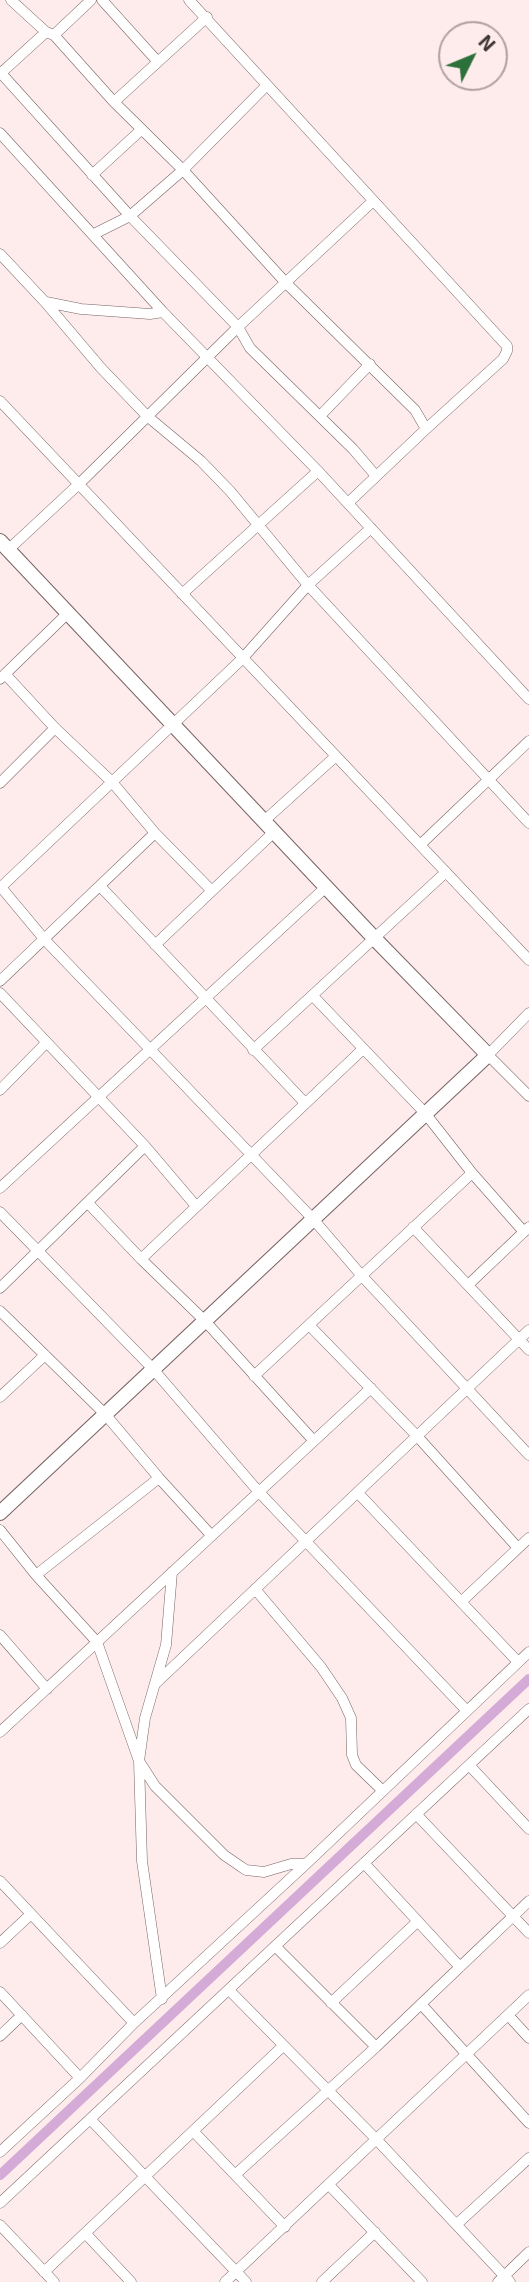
<!DOCTYPE html>
<style>
body{margin:0}
#map{position:relative;width:529px;height:2282px;overflow:hidden;background:#feebeb;font-family:"Exo 2",sans-serif}
canvas{display:block}
.north{position:absolute;left:438px;top:21px;width:70px;height:70px;box-sizing:border-box;background:#feebeb;border:2px solid #b0a1a1;border-radius:50%;rotate:47deg;font-size:19px;font-weight:700;line-height:28px;text-align:center;color:#3c3333}
.north::after{content:'';display:block;margin:auto;width:24px;height:32px;background:#2c703b;clip-path:polygon(50% 0,100% 100%,50% 72%,0 100%)}
</style>
<div id="map">
<canvas width="529" height="2282"></canvas>
<div class="north">N</div>
</div>
<script>
const c = document.querySelector('canvas').getContext('2d');
c.lineJoin = 'round';
function poly(rows) {
  const path = new Path2D();
  for (const r of rows) {
    path.moveTo(r[0], r[1]);
    for (let i = 2; i < r.length; i += 2) path.lineTo(r[i], r[i + 1]);
  }
  return path;
}
function strokePath(path, color, width, dash) {
  c.strokeStyle = color;
  c.lineWidth = width;
  c.lineCap = dash ? 'butt' : 'round';
  c.setLineDash(dash || []);
  c.stroke(path);
}
strokePath(poly([
 [0,2175,529,1679]
]), '#d4abd7', 10);
const street = poly([
 [11,0,46,32],
 [102,0,158,62],
 [189,0,507,346,507,351,503,359,426,429,348,503],
 [54,35,114,102,183,170,286,283,415,410,426,429],
 [0,72,130,216,238,327,250,348,353,449,376,476],
 [0,74,46,32,54,35,91,0],
 [114,102,207,17],
 [0,133,163,312,318,471,529,699],
 [92,175,141,130],
 [94,234,130,216,183,170,266,86],
 [0,254,45,302,101,368,147,416,201,461,230,491,308,585,529,823],
 [46,302,81,309,150,314,163,312],
 [0,401,529,960],
 [320,416,370,364],
 [8,550,80,483,238,327,372,202],
 [182,594,318,471],
 [5,674,55,728,112,782,155,833,211,890],
 [0,679,68,613],
 [0,783,55,728],
 [264,821,336,756],
 [420,845,529,741],
 [0,886,45,940,313,1219,362,1276,529,1455],
 [100,886,305,1103],
 [0,888,242,659,308,585,371,528],
 [155,945,274,832],
 [0,981,155,833],
 [0,993,145,1146,196,1206],
 [313,996,425,1113,472,1173,524,1232],
 [529,1013,488,1055,529,1096],
 [253,1050,446,872],
 [0,1090,46,1043],
 [0,1188,326,887],
 [88,1203,141,1259,205,1321,313,1440],
 [0,1212,153,1369,258,1491,467,1711],
 [413,1227,529,1350],
 [141,1259,363,1049],
 [468,1285,529,1227],
 [0,1288,145,1146],
 [0,1311,105,1414,159,1478,211,1535],
 [310,1326,417,1436,518,1548],
 [254,1376,472,1173],
 [0,1397,45,1355],
 [358,1493,518,1662],
 [0,1530,36,1575,97,1642,139,1761,155,1786,224,1855,240,1866,246,1870,264,1872,291,1864,306,1864],
 [36,1575,159,1478],
 [255,1589,321,1667,342,1698,351,1718,352,1755,356,1765,383,1791],
 [461,1602,529,1538],
 [0,1635,47,1689],
 [155,1684,529,1330],
 [0,1732,371,1388],
 [469,1765,529,1829],
 [416,1814,529,1933],
 [364,1863,460,1967],
 [0,1881,134,2023],
 [0,1943,31,1914],
 [275,1946,376,2047],
 [229,1990,377,2140,510,2282],
 [0,1992,80,2078],
 [162,1999,142,1861,139,1761,145,1718,166,1645,172,1572],
 [331,2003,418,1921],
 [421,2004,529,2123],
 [508,2015,529,2038],
 [0,2036,22,2015],
 [90,2119,246,2282],
 [194,2132,285,2227],
 [0,2152,80,2078,134,2023,306,1864,529,1652],
 [236,2174,376,2047,529,1901],
 [329,2185,422,2282],
 [0,2203,529,1709],
 [457,2224,529,2158],
 [0,2225,54,2282],
 [86,2234,131,2282],
 [44,2272,283,2046],
 [225,2282,529,1995],
 [322,2282,375,2232],
 [498,2282,529,2252]
]);
const secondary = poly([
 [0,541,375,939,488,1055,0,1513]
]);
strokePath(street, '#776363', 11);
strokePath(secondary, '#776363', 16);
strokePath(street, '#fff', 10);
strokePath(secondary, '#fff', 14);
</script>
